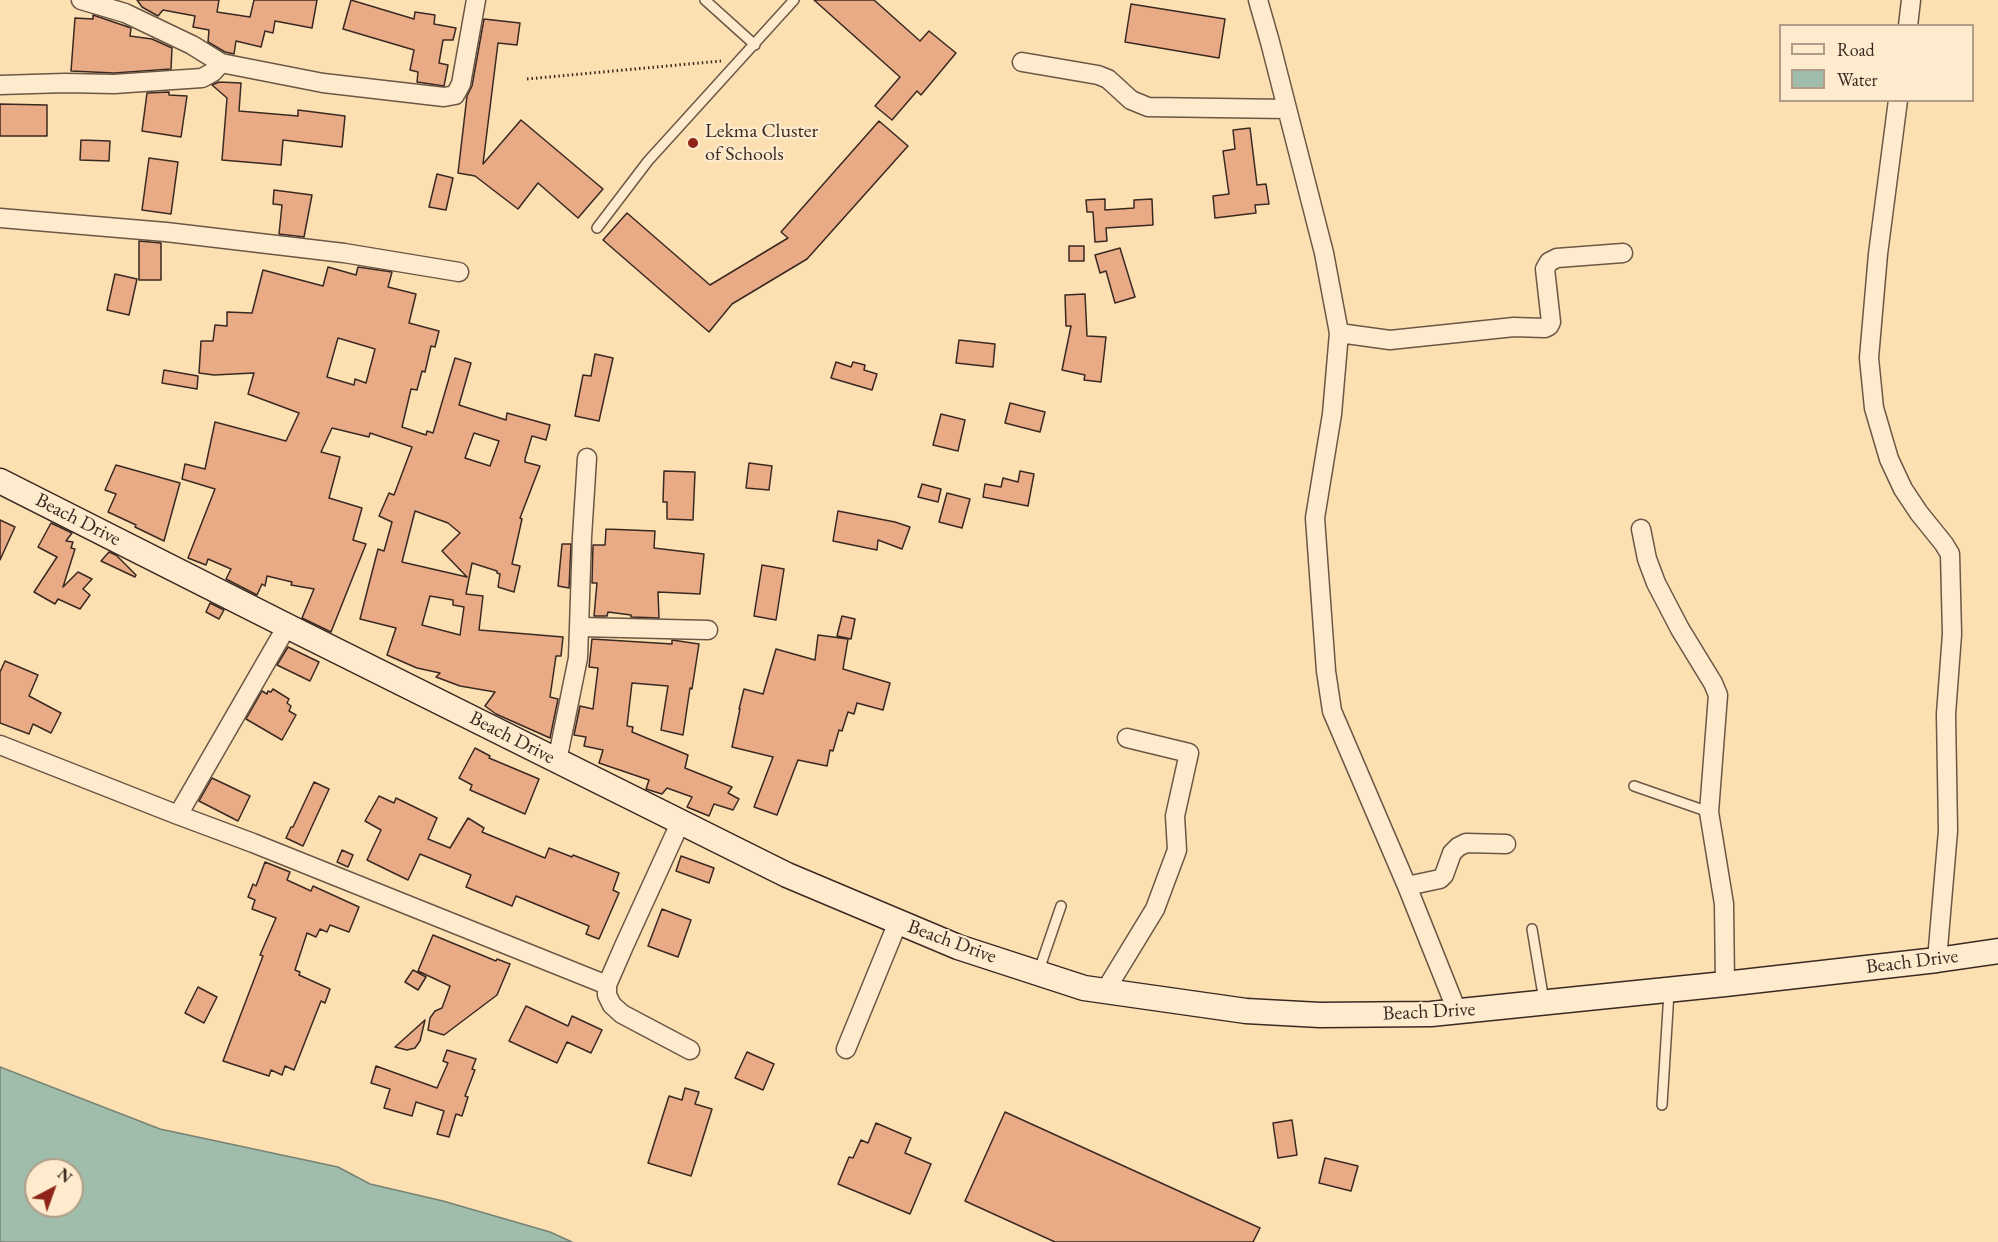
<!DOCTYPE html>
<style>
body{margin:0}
#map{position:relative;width:1998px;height:1242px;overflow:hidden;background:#fde0b2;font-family:"EB Garamond",serif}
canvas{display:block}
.legend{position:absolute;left:1779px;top:24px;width:195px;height:78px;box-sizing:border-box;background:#feebcd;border:2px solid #af9d89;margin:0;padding:8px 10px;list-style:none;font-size:18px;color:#392922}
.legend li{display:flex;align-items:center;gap:12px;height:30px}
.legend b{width:30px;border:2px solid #af9d89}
.north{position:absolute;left:24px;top:1158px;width:60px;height:60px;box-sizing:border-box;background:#feebcd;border:2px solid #af9d89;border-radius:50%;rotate:41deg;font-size:16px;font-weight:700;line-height:24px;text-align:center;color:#392922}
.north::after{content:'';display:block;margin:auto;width:21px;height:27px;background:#8f2418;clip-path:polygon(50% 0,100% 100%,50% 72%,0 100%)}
</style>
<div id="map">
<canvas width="1998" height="1242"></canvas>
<ul class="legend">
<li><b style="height:8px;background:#feebcd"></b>Road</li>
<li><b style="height:16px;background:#9fbdaa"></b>Water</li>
</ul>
<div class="north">N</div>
</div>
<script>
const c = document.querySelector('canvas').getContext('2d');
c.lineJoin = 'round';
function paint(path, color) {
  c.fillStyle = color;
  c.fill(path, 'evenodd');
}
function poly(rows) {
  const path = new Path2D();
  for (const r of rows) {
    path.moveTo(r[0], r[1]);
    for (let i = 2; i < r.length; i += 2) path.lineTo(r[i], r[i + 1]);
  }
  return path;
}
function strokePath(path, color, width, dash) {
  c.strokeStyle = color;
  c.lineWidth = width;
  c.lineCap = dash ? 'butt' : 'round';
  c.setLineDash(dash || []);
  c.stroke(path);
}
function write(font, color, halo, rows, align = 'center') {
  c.font = font + ' "EB Garamond",serif';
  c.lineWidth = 4.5;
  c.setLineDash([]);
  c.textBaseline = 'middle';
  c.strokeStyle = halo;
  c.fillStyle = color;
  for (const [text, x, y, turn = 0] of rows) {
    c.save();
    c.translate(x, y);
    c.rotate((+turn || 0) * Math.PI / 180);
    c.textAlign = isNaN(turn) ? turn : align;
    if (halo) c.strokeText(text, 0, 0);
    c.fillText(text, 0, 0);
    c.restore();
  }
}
const water = poly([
 [0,1067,160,1129,338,1167,370,1184,443,1201,550,1232,572,1242,0,1242,0,1067],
 [36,1170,72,1170,72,1206,36,1206,36,1170]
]);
paint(water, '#9fbdaa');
strokePath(water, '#768274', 1.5);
const building = poly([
 [137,0,219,0,217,12,250,17,254,0,317,0,312,28,275,21,273,33,265,31,261,47,236,41,234,54,225,52,208,42,209,30,193,27,195,16,163,10,158,16,142,7,137,0],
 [351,0,414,19,415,12,435,15,434,24,456,28,453,40,443,40,439,63,448,65,444,86,417,82,418,72,410,70,414,50,343,29,351,0],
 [814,0,874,0,920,41,929,31,956,53,921,95,917,91,892,120,875,106,900,77,814,0],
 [1131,4,1225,19,1219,58,1125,42,1131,4],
 [93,15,131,28,130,36,152,39,172,48,171,69,114,73,71,71,75,18,93,19,93,15],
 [484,19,520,23,517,45,498,43,483,164,521,120,603,189,578,218,538,183,518,209,475,176,458,173,467,96,472,86,484,19],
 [219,82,241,83,239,111,298,116,298,110,345,116,342,147,283,140,281,165,222,160,227,98,212,85,219,82],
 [169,92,169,95,187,96,181,137,142,131,147,93,169,92],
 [0,104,47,105,47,136,0,136,0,104],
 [879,121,908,146,807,259,732,304,709,332,603,240,627,213,710,285,788,238,781,232,879,121],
 [1250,128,1257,185,1266,184,1269,204,1255,205,1256,213,1215,218,1213,196,1229,194,1223,151,1235,149,1233,130,1250,128],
 [81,140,110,141,109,161,80,160,81,140],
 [149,158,178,162,171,214,142,210,149,158],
 [437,174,453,178,446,210,429,207,437,174],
 [274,190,312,195,304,237,279,234,282,205,273,204,274,190],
 [1105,199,1105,210,1134,208,1134,200,1152,199,1153,225,1106,228,1107,241,1095,242,1093,212,1087,212,1086,200,1105,199],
 [139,241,161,243,161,280,139,280,139,241],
 [1069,246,1084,246,1084,261,1069,261,1069,246],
 [1120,248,1135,297,1115,303,1106,271,1100,273,1095,255,1120,248],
 [328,267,356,275,358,267,392,272,388,287,416,294,409,323,439,331,435,347,431,346,425,372,422,371,417,390,411,389,402,427,426,435,427,431,433,433,455,358,471,363,459,405,506,420,507,413,550,425,546,440,532,436,525,459,525,462,540,466,520,518,522,519,512,564,520,566,514,592,498,587,500,574,497,573,497,571,472,563,466,594,483,596,479,630,563,637,561,656,556,656,550,697,558,699,550,738,496,714,485,706,495,692,460,686,436,677,440,673,417,668,387,655,396,628,360,619,378,549,384,551,392,522,379,516,389,493,394,495,412,447,370,433,369,437,332,428,321,452,340,457,329,498,362,508,353,540,366,544,331,632,302,618,314,589,291,585,292,582,267,576,265,586,262,584,257,595,226,579,231,569,208,559,206,565,188,558,215,489,182,479,185,464,205,469,215,422,286,441,299,413,248,394,254,373,214,375,199,373,201,341,213,341,215,325,227,326,227,312,252,313,263,270,323,286,328,267],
 [338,338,375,349,366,383,355,379,354,385,327,377,338,338],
 [474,433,499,441,490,466,465,458,474,433],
 [415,511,448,523,460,533,442,551,467,577,402,562,415,511],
 [430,596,453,600,453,605,464,607,460,635,422,625,430,596],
 [115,274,137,279,129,315,107,310,115,274],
 [1085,294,1087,336,1106,337,1101,382,1084,380,1085,375,1062,370,1071,326,1066,326,1065,295,1085,294],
 [959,340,995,344,993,367,956,363,959,340],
 [595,354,613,358,599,421,575,416,583,375,591,376,595,354],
 [836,362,851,367,853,362,865,365,864,370,877,374,872,390,831,378,836,362],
 [164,370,198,376,197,389,162,383,164,370],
 [1010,403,1045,412,1040,432,1005,423,1010,403],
 [941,414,965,420,958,451,933,445,941,414],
 [749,463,772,466,769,490,746,488,749,463],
 [116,465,180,483,164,541,135,527,136,525,108,512,116,494,105,490,116,465],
 [664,471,695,472,693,520,667,519,667,502,663,502,664,471],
 [1020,471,1034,474,1028,506,983,497,985,484,1001,487,1003,478,1018,482,1020,471],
 [922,484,941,489,938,502,918,497,922,484],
 [947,493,970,499,962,528,939,522,947,493],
 [838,511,895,522,910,527,902,549,878,540,877,550,833,541,838,511],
 [0,520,15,527,0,560,0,520],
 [51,523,72,533,66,541,73,542,71,548,75,549,63,587,78,572,92,579,83,589,90,595,80,609,58,599,55,604,34,592,57,557,38,547,51,523],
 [606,529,655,531,654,548,704,554,700,594,658,592,659,618,631,617,631,615,608,612,607,616,594,616,597,583,592,583,593,545,605,545,606,529],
 [562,544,571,544,569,588,558,586,562,544],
 [109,552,116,555,136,575,135,577,101,561,109,552],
 [762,565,784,569,776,620,754,616,762,565],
 [210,603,224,610,219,619,206,612,210,603],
 [842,616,855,619,851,639,837,636,842,616],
 [818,635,848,639,843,669,890,683,883,710,857,703,854,714,848,712,842,731,839,730,833,751,830,750,827,766,798,760,777,815,754,807,773,757,732,747,740,709,739,709,744,689,763,694,776,649,815,660,818,635],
 [592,639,672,644,672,640,699,644,692,689,690,688,683,735,661,730,668,686,632,683,627,726,633,727,632,732,688,755,685,768,732,787,728,793,739,799,733,810,714,804,709,816,687,807,692,797,667,788,662,794,649,790,646,789,649,780,599,763,603,750,584,746,586,737,574,735,580,706,593,709,598,668,589,667,592,639],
 [288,647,319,662,310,681,277,665,288,647],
 [5,661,38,675,29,696,61,713,51,733,33,724,29,734,0,723,0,672,5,661],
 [273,689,289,699,287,703,291,706,289,711,296,715,282,740,246,719,262,691,267,694,268,691,271,692,273,689],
 [475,748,490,756,489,758,539,779,525,814,470,790,472,785,459,778,475,748],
 [212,778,250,796,238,821,199,801,212,778],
 [314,782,329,789,303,846,286,838,291,827,293,827,314,782],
 [379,796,394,803,396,798,437,818,428,839,450,848,468,818,484,828,482,832,545,858,549,848,572,857,573,855,619,873,613,890,619,893,599,939,586,934,589,926,516,896,512,906,466,887,471,875,420,854,408,880,367,860,381,830,365,821,379,796],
 [342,850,353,855,348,867,337,862,342,850],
 [681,856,714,868,709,883,676,871,681,856],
 [265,862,290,872,287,880,311,891,313,886,359,907,349,932,330,925,327,932,320,929,316,937,307,933,295,970,300,972,299,975,330,989,325,1003,321,1001,294,1070,285,1066,282,1075,271,1070,269,1076,223,1061,263,956,260,955,276,918,252,909,255,900,248,897,253,884,256,886,265,862],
 [662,909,691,920,678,957,648,946,662,909],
 [433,935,496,961,497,959,510,964,497,995,444,1035,428,1030,430,1018,435,1011,442,1008,450,986,418,971,433,935],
 [413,970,426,977,418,990,405,982,413,970],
 [198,987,217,997,204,1023,185,1013,198,987],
 [526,1006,568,1026,572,1016,602,1030,591,1053,567,1042,557,1063,509,1041,526,1006],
 [425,1020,420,1041,415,1048,407,1050,395,1047,425,1020],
 [447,1050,476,1059,472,1069,475,1070,465,1096,468,1097,462,1116,456,1114,449,1137,437,1134,444,1111,416,1102,412,1116,384,1108,390,1089,371,1083,376,1066,437,1088,448,1063,443,1061,447,1050],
 [747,1052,774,1064,763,1090,735,1078,747,1052],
 [685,1088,699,1092,695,1104,712,1109,691,1176,648,1163,669,1096,682,1100,685,1088],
 [1005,1112,1260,1228,1253,1242,1055,1242,965,1201,1005,1112],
 [1292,1120,1297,1155,1278,1158,1273,1123,1292,1120],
 [876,1123,911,1138,905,1153,931,1164,910,1214,838,1184,849,1157,853,1158,861,1140,868,1143,876,1123],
 [1325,1158,1358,1166,1351,1191,1319,1183,1325,1158]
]);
paint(building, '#e9ab86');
strokePath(building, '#392922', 1.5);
const lane = poly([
 [705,0,755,45],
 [597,228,648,161,794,0],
 [1634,786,1709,812],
 [1532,929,1544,1001],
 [1038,973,1061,906],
 [1662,1105,1669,992]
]);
const street = poly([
 [81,0,125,13,192,45,221,63,323,83,444,97,455,95,461,84,476,0],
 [1258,0,1270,42,1324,253,1339,333,1332,414,1315,518,1326,671,1332,711,1407,886,1457,1011],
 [1908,26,1911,0],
 [1022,62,1098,75,1108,79,1131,100,1148,107,1287,109],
 [0,85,65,83,114,84,202,78,213,72,221,63],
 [1898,100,1878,254,1869,358,1874,408,1889,459,1903,489,1919,513,1944,544,1950,554,1952,634,1946,714,1948,831,1937,960],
 [0,218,166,232,344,253,459,272],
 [1339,333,1390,340,1514,327,1545,328,1549,326,1551,322,1545,269,1549,262,1557,258,1623,253],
 [1641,529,1647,559,1656,583,1680,629,1713,683,1718,695,1709,812,1724,904,1725,984],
 [287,626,178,815,253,843,607,985],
 [580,627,708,630],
 [0,745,178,815],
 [557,761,578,658,582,537,587,458],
 [681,821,624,946,607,985,607,995,612,1005,622,1014,690,1050],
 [1407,886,1440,879,1444,875,1452,853,1458,847,1466,843,1506,844],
 [1105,991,1155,909,1177,850,1175,816,1189,753,1127,738],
 [846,1049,898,922]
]);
const secondary = poly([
 [0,481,287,626,787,875,958,947,1084,988,1246,1011,1320,1015,1431,1014,1725,984,1937,960,1998,951]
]);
strokePath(lane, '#6a5746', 12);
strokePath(street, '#6a5746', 21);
strokePath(secondary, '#392922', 27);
strokePath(poly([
 [527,79,721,61]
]), '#392922', 3, [1.5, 3]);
strokePath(lane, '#feebcd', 9);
strokePath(street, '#feebcd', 18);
strokePath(secondary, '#feebcd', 24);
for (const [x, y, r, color] of [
 [693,143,6,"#8f2418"]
]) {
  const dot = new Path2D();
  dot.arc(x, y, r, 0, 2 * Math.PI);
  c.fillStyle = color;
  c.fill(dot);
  strokePath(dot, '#feebcd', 2);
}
write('20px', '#392922', '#feebcd', [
 ["Lekma Cluster",705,132],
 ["of Schools",705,155]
], 'left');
write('20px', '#392922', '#feebcd', [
 ["Beach Drive",78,520,27],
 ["Beach Drive",512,738,27],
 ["Beach Drive",952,942,20],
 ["Beach Drive",1912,962,-7],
 ["Beach Drive",1429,1012,-3]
]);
</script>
